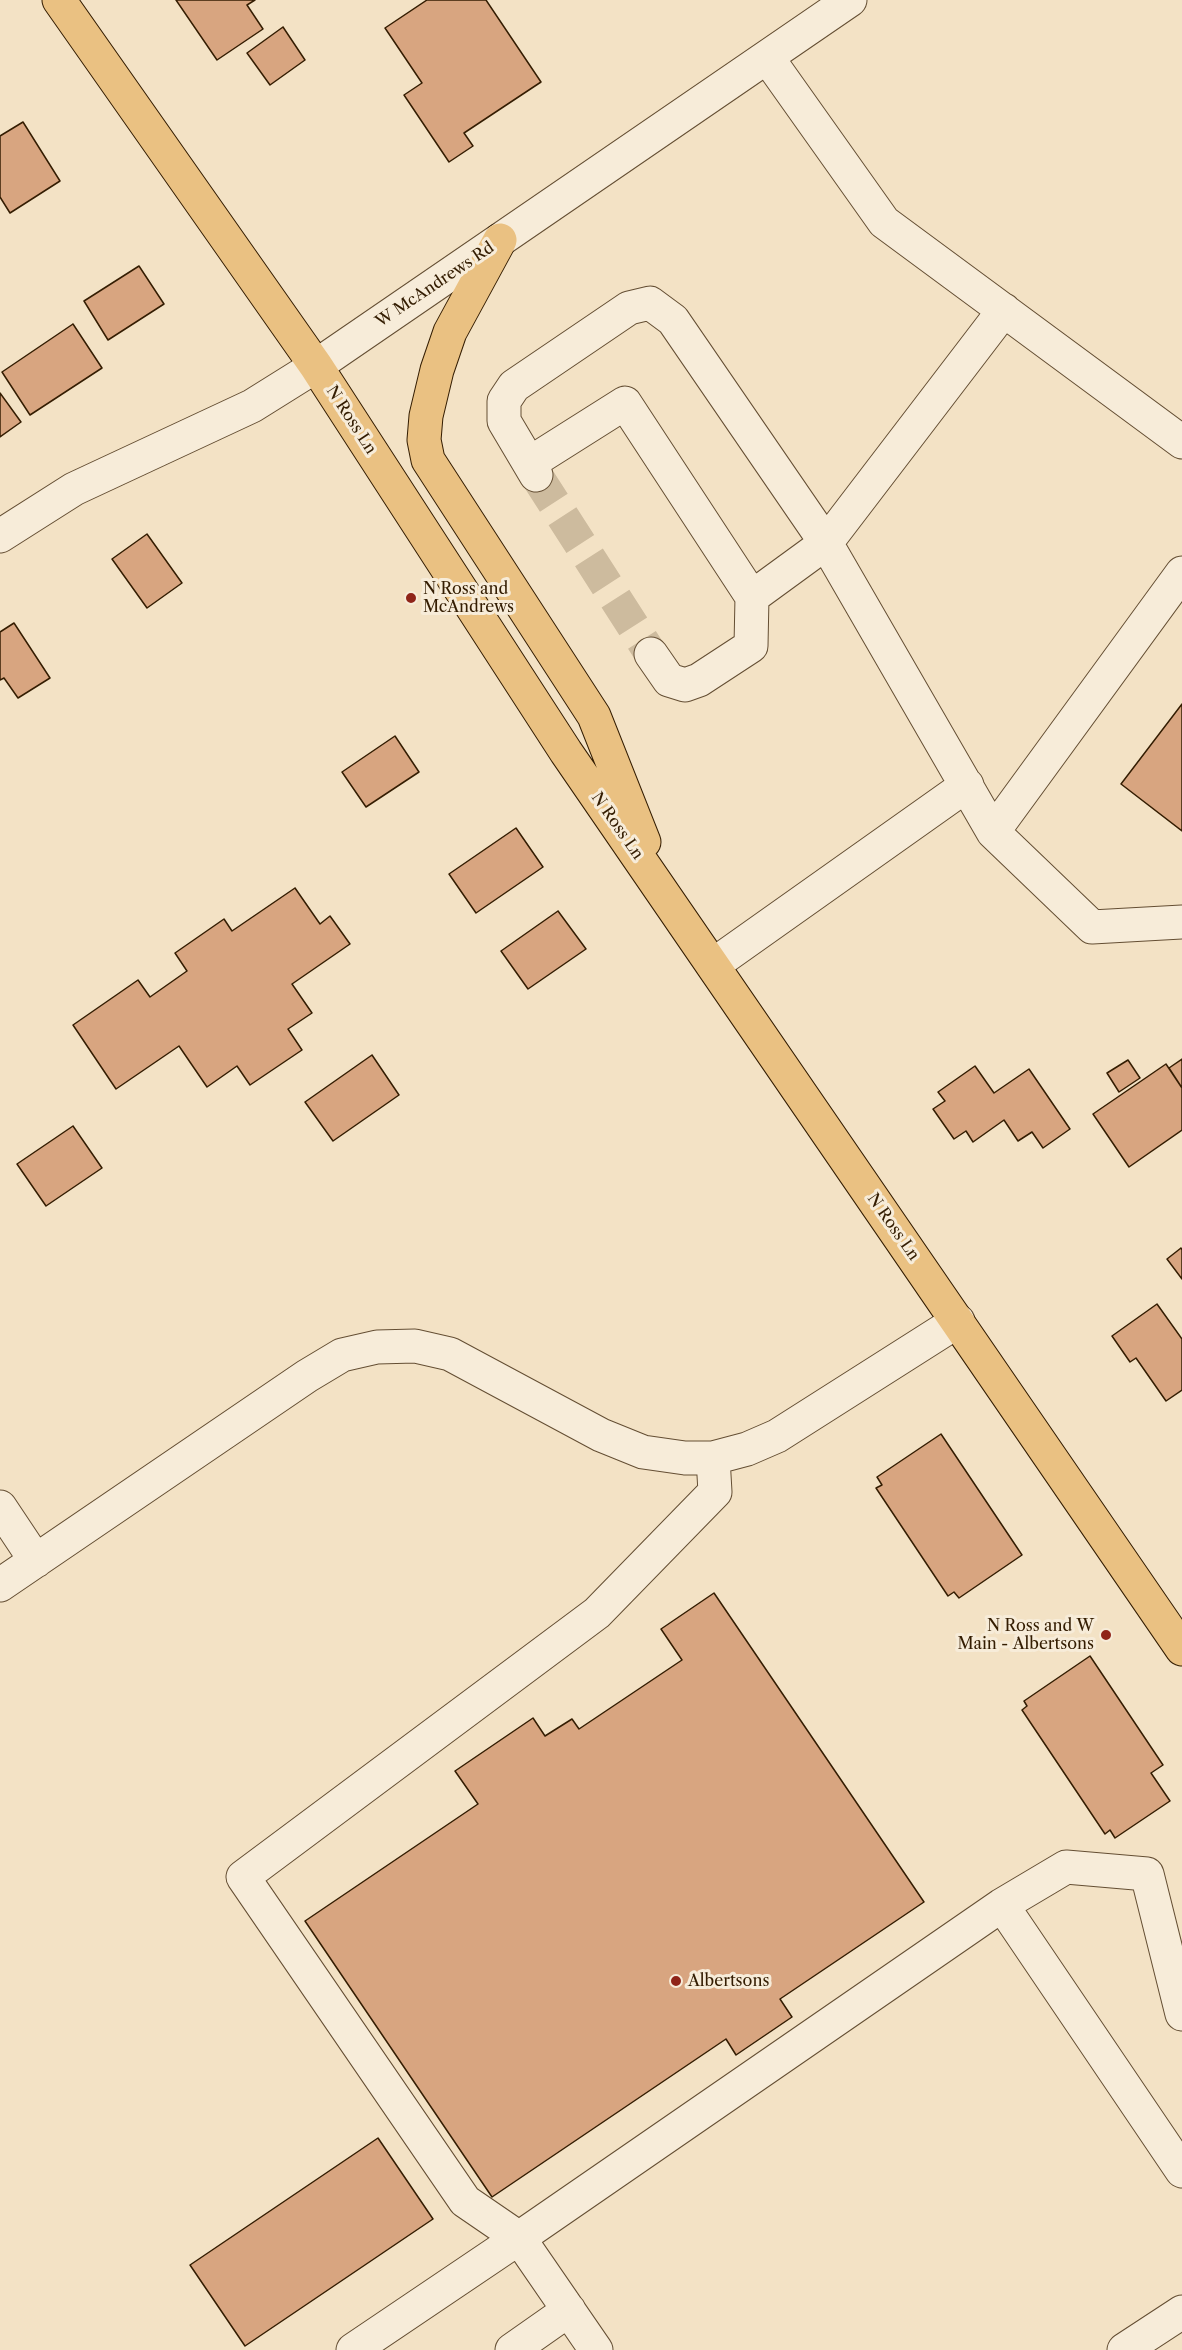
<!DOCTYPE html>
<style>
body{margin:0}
canvas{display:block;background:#f3e2c5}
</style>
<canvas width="1182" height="2350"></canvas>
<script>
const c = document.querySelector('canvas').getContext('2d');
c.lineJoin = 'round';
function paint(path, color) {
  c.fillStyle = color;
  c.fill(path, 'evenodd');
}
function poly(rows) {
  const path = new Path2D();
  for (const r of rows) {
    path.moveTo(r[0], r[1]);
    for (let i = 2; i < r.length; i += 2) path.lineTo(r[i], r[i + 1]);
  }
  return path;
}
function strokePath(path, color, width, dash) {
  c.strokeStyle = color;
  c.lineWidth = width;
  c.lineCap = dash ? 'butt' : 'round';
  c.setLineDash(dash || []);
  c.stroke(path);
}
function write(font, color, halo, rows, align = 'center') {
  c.font = font + ' "Libre Caslon Text",serif';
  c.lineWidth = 6;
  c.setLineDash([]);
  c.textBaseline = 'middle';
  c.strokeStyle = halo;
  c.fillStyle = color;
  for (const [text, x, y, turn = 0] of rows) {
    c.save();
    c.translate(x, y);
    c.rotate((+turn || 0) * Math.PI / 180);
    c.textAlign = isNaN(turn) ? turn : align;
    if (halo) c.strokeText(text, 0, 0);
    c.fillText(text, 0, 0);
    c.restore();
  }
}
const building = poly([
 [176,0,255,0,247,5,263,29,217,60,176,0],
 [427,0,486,0,541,82,464,133,473,146,449,162,404,95,422,83,385,28,427,0],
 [283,27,305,60,270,85,247,53,283,27],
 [23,122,60,181,10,213,0,197,0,136,23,122],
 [139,266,164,304,108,340,84,301,139,266],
 [73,324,102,368,30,415,2,372,73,324],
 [0,393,21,422,0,437,0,393],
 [147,534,182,583,147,608,112,559,147,534],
 [14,623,50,678,18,698,4,678,0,680,0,632,14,623],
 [1182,704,1182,831,1121,784,1182,704],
 [395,736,419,772,366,807,342,772,395,736],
 [516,828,543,867,476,913,449,874,516,828],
 [295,888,320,924,330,916,350,944,292,984,312,1013,288,1029,302,1050,250,1085,237,1066,207,1087,179,1046,116,1089,73,1025,138,980,150,997,187,971,175,953,224,919,232,931,295,888],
 [558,911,586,949,528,989,501,951,558,911],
 [372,1055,399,1095,333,1141,305,1102,372,1055],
 [1182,1059,1182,1088,1169,1068,1182,1059],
 [1128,1060,1140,1078,1119,1092,1107,1073,1128,1060],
 [1166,1064,1182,1088,1182,1130,1129,1167,1093,1114,1166,1064],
 [975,1066,994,1093,1029,1069,1070,1129,1043,1148,1032,1132,1018,1141,1004,1120,973,1142,966,1131,954,1139,933,1109,945,1101,938,1092,975,1066],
 [73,1126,102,1168,46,1206,17,1164,73,1126],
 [1181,1248,1182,1250,1182,1279,1167,1259,1181,1248],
 [1157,1304,1182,1339,1182,1390,1166,1401,1136,1358,1130,1362,1112,1336,1157,1304],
 [941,1434,1022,1555,959,1598,954,1592,948,1596,876,1488,882,1485,877,1477,941,1434],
 [714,1593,924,1902,780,1999,792,2017,736,2055,726,2039,492,2197,305,1921,478,1804,455,1771,533,1718,545,1736,572,1719,579,1729,682,1660,661,1629,714,1593],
 [1090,1656,1163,1765,1151,1773,1170,1801,1115,1838,1110,1830,1105,1834,1022,1710,1027,1706,1024,1701,1090,1656],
 [378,2138,433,2219,245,2346,190,2265,378,2138]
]);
paint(building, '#d8a580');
strokePath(building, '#341d02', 1.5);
strokePath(poly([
 [536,475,651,654]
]), '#cdbb9e', 33, [33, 16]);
const minor = poly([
 [767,57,884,222,1182,442],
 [1004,310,826,543,993,832,1182,573],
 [530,463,625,403,752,597,751,646,699,680,685,685,669,680,651,654],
 [536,475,504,421,504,401,514,386,629,308,650,303,673,320,826,543,752,597],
 [0,536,74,489,252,406,316,366,850,0],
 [993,832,1092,927,1182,922],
 [713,965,967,785],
 [0,1507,36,1561],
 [0,1585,307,1376,342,1355,377,1347,415,1346,450,1354,601,1435,643,1452,685,1458,713,1458,747,1449,777,1436,958,1321],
 [1002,1905,1182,2171],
 [353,2350,519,2238,465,2201,243,1877,597,1613,715,1492,713,1458],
 [512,2350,569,2310],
 [596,2350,519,2238,1002,1905,1066,1867,1147,1874,1182,2014],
 [1124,2350,1182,2312]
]);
const major = poly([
 [59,0,316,366,566,752,1182,1649],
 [500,240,450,332,437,370,426,416,424,440,428,460,594,716,644,842]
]);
strokePath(minor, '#644e33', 35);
strokePath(major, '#341d02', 35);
strokePath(minor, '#f7ecd9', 33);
strokePath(major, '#eac182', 33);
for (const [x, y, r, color] of [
 [411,598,6,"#8f2418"],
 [1106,1635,6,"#8f2418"],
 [676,1981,6,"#8f2418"]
]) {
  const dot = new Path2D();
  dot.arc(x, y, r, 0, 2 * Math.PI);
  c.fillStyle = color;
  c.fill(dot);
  strokePath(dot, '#f7ecd9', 2);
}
write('16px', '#341d02', '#f7ecd9', [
 ["W McAndrews Rd",435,285,-34],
 ["N Ross Ln",351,420,57],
 ["N Ross Ln",617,826,55],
 ["N Ross Ln",893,1227,55]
]);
write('16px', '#341d02', '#f7ecd9', [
 ["N Ross and",423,589],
 ["McAndrews",423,607],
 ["N Ross and W",1094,1626,"right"],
 ["Main - Albertsons",1094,1644,"right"],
 ["Albertsons",688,1981]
], 'left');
</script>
